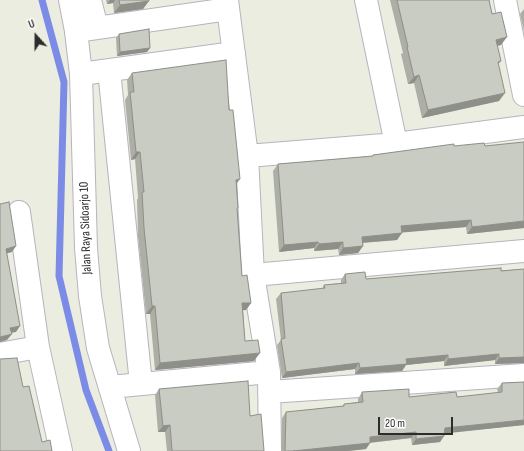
<!DOCTYPE html>
<style>
body{margin:0}
#map{position:relative;width:524px;height:451px;overflow:hidden;background:#ebede0;font-family:"Sofia Sans Condensed",sans-serif}
canvas{display:block}
.north{position:absolute;left:16px;top:16px;width:40px;height:40px;-webkit-text-stroke:3px #fff;paint-order:stroke;rotate:339deg;font-size:11px;font-weight:700;line-height:16px;text-align:center;color:#2c2c2c}
.north::after{content:'';display:block;margin:auto;width:14px;height:18px;background:#2c2c2c;clip-path:polygon(50% 0,100% 100%,50% 72%,0 100%)}
.scale{position:absolute;left:378px;top:417px;width:75px;height:18px;box-sizing:border-box;border:2px solid #2c2c2c;border-top:0;padding-left:5px;font-size:12px;line-height:14px;white-space:nowrap;color:#2c2c2c;-webkit-text-stroke:3px #fff;paint-order:stroke}
</style>
<div id="map">
<canvas width="524" height="451"></canvas>
<div class="north">U</div>
<div class="scale">20 m</div>
</div>
<script>
const c = document.querySelector('canvas').getContext('2d');
c.lineJoin = 'round';
function poly(rows) {
  const path = new Path2D();
  for (const r of rows) {
    path.moveTo(r[0], r[1]);
    for (let i = 2; i < r.length; i += 2) path.lineTo(r[i], r[i + 1]);
  }
  return path;
}
function strokePath(path, color, width, dash) {
  c.strokeStyle = color;
  c.lineWidth = width;
  c.lineCap = dash ? 'butt' : 'round';
  c.setLineDash(dash || []);
  c.stroke(path);
}
function paint(path, color) {
  c.fillStyle = color;
  c.fill(path, 'evenodd');
}
function write(font, color, halo, rows, align = 'center') {
  c.font = font + ' "Sofia Sans Condensed",sans-serif';
  c.lineWidth = 3.5;
  c.setLineDash([]);
  c.textBaseline = 'middle';
  c.strokeStyle = halo;
  c.fillStyle = color;
  for (const [text, x, y, turn = 0] of rows) {
    c.save();
    c.translate(x, y);
    c.rotate((+turn || 0) * Math.PI / 180);
    c.textAlign = isNaN(turn) ? turn : align;
    if (halo) c.strokeText(text, 0, 0);
    c.fillText(text, 0, 0);
    c.restore();
  }
}
strokePath(poly([
 [42,0,64,82,59,276,86,390,109,451]
]), '#7c8ce6', 7);
const minor = poly([
 [90,0,97,28],
 [227,0,247,156,253,275,269,372,270,451],
 [366,0,396,144],
 [505,0,524,95],
 [76,31,228,9],
 [109,70,141,384],
 [81,74,234,53],
 [247,156,396,144,524,127],
 [19,212,38,347,61,451],
 [253,275,524,251],
 [0,354,38,347],
 [110,387,269,372],
 [269,392,524,375]
]);
const tertiary = poly([
 [70,0,76,31,81,74,86,248,90,296,98,348,129,451]
]);
strokePath(minor, '#b8b3bf', 24);
strokePath(tertiary, '#b8b3bf', 24);
strokePath(minor, '#fff', 22);
strokePath(tertiary, '#fff', 22);
paint(poly([
 [106,0,149,0,143,9,114,13,113,3,107,4],
 [390,0,489,0,492,14,501,45,497,46,501,61,498,65,499,101,422,118,414,83,408,84,401,54,403,53],
 [524,9,524,31,520,14],
 [119,34,150,48,147,52,117,56,116,38],
 [132,73,229,110,236,184,237,210,242,276,251,303,246,310,243,310,245,341,254,361,155,370,150,314,146,314,138,236,137,200,138,198,135,159,131,160,125,100,128,95,127,80],
 [454,146,485,146,524,228,467,234,466,227,402,232,397,240,363,243,363,246,358,253,339,255,338,249,314,251,314,248,279,252,273,171,278,164,372,156,373,155],
 [524,269,524,363,495,364,495,360,444,366,444,361,406,365,402,371,355,374,355,369,282,378,277,345,281,340,276,299,281,293,322,289,324,285,341,283,341,280,345,274,366,279],
 [524,382,524,425,444,433,444,436,440,442,412,445,411,438,370,443,366,449,348,451,281,451,282,418,286,412,343,406,344,404,358,402,358,399,362,392,409,397,457,397,498,393,497,389,502,383],
 [159,389,250,416,263,451,167,451,165,432,158,432,155,395]
]), '#adafa7');
paint(poly([
 [110,0,115,0,113,3,107,4],
 [149,1,143,9,114,13,120,5],
 [507,37,501,45,490,47,496,40],
 [150,48,147,52,117,56,120,52],
 [419,75,414,83,408,84,414,77],
 [505,93,499,101,422,118,428,110],
 [136,152,140,152,135,159,131,160],
 [240,179,234,187,236,180],
 [471,220,466,227,397,233,401,226],
 [524,221,524,228,467,234,472,227],
 [402,233,397,240,357,243,362,237],
 [318,242,314,248,279,252,284,245],
 [343,242,338,249,314,251,319,244],
 [16,246,12,252,1,255,6,249],
 [363,246,358,253,339,255,343,248],
 [242,303,251,303,246,310,237,311],
 [152,306,155,306,150,314,146,314],
 [20,326,16,332,6,334,10,328],
 [12,334,7,340,0,342,0,337],
 [260,353,254,361,155,370,160,363],
 [499,354,495,360,444,366,448,359],
 [448,355,444,361,406,365,402,371,355,374,360,368,406,359],
 [524,357,524,363,495,364,499,358],
 [359,363,355,369,282,378,286,372],
 [524,420,524,425,440,434,445,428],
 [170,425,165,432,158,432,163,426],
 [416,432,411,438,365,443,370,437],
 [444,436,440,442,412,445,416,439],
 [370,443,366,449,348,451,292,451]
]), '#8d8f88');
const building = poly([
 [119,0,149,0,149,1,120,5,119,0],
 [397,0,489,0,492,14,501,12,507,37,496,40,501,61,498,62,505,93,428,110,419,75,414,77,407,47,408,47,397,0],
 [149,29,150,48,120,52,119,34,149,29],
 [226,60,229,110,233,110,240,179,236,180,238,208,237,208,242,276,247,275,251,303,242,303,245,341,258,340,260,353,160,363,155,306,152,306,144,228,142,192,144,192,140,152,136,152,130,92,134,92,132,73,226,60],
 [524,142,524,221,472,227,471,220,401,226,402,233,362,237,363,246,343,248,343,242,319,244,318,242,284,245,278,164,373,156,373,155,454,144,454,146,484,143,485,146,524,142],
 [9,202,16,246,6,249,20,326,10,328,12,334,0,337,0,204,9,202],
 [501,268,501,271,524,269,524,357,499,358,499,354,448,359,448,355,406,359,407,364,360,368,359,363,286,372,281,339,285,338,281,293,325,288,324,285,346,283,345,274,365,272,366,279,501,268],
 [17,358,23,387,29,386,42,442,50,440,52,451,0,451,0,359,17,358],
 [248,381,250,416,261,414,264,451,172,451,170,425,163,426,159,389,248,381],
 [524,382,524,420,445,428,444,436,416,439,416,432,370,437,370,443,293,451,295,451,285,451,286,412,344,406,344,404,363,402,362,392,409,389,409,397,456,392,457,397,502,392,502,383,524,382]
]);
paint(building, '#c9ccc2');
strokePath(building, '#8d8f88', 1);
write('13px', '#2c2c2c', '#fff', [
 ["Jalan Raya Sidoarjo 10",86,228,-92]
]);
</script>
